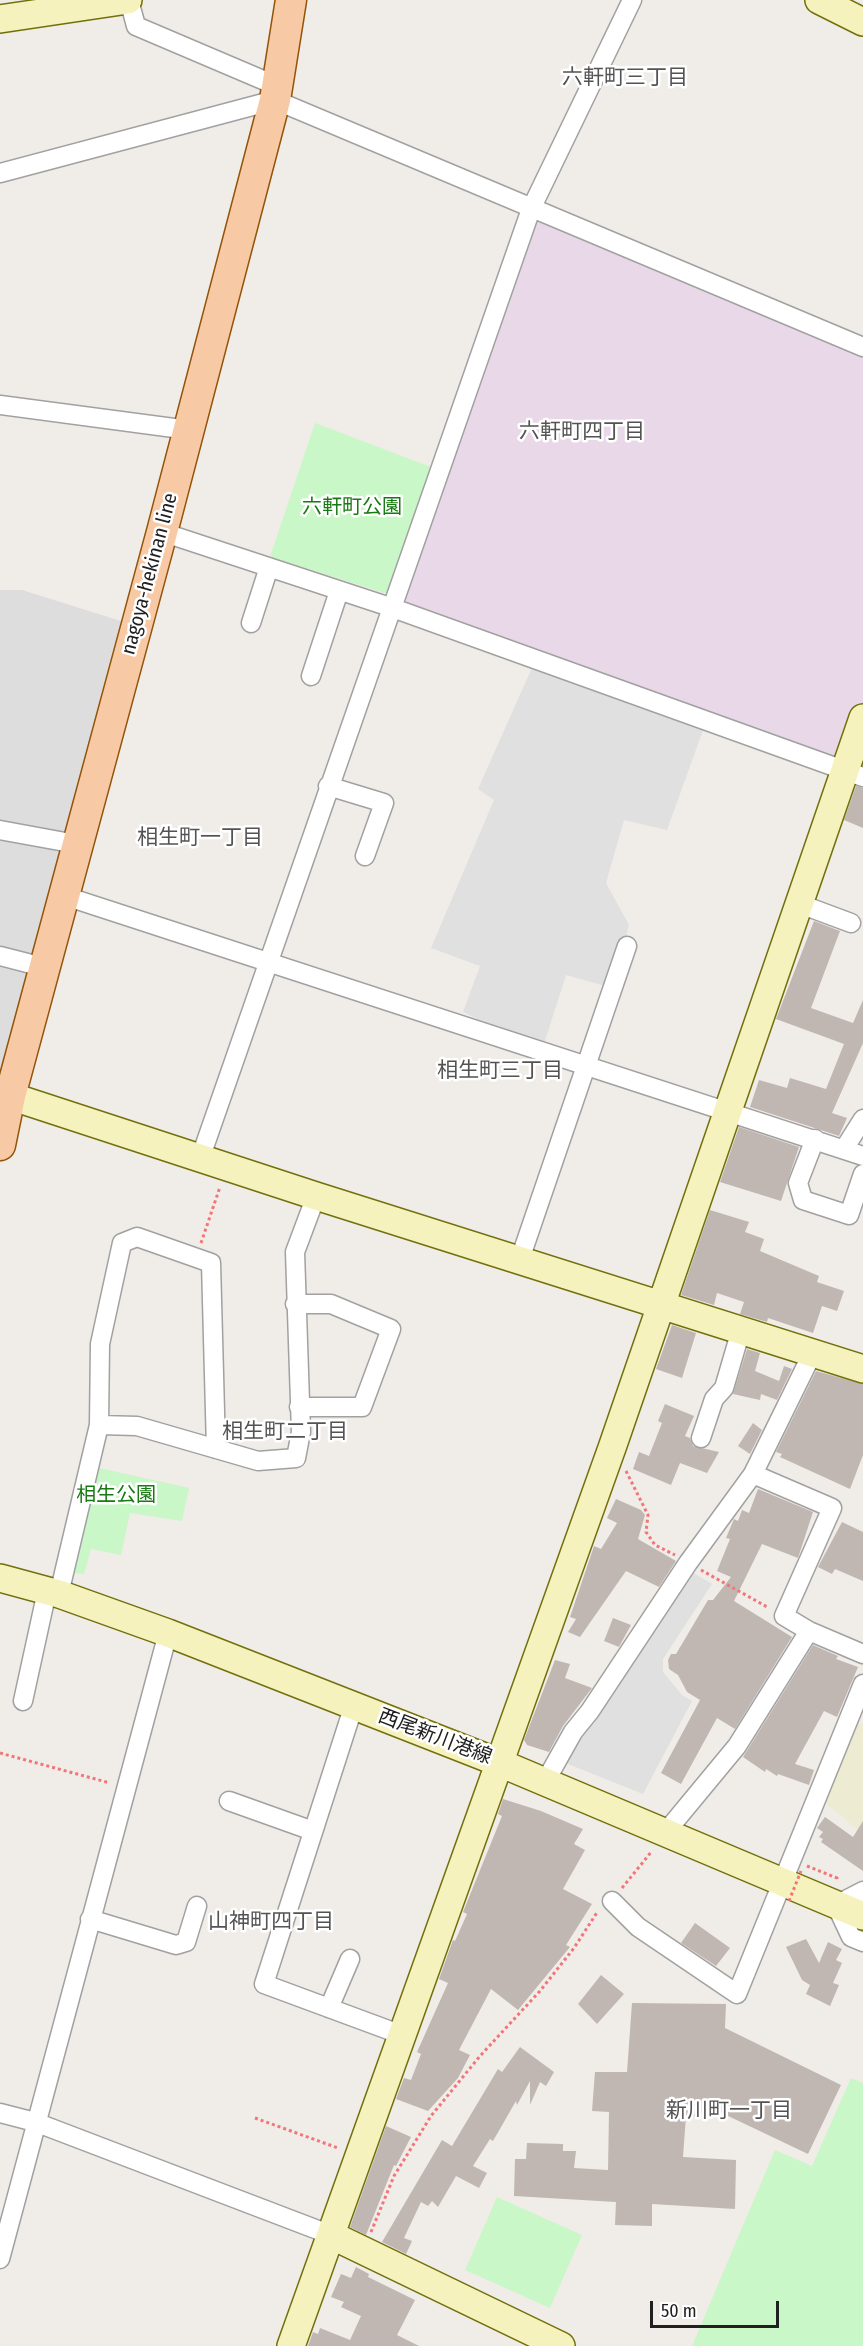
<!DOCTYPE html>
<meta charset="utf-8">
<style>
body{margin:0}
#map{position:relative;width:863px;height:2346px;overflow:hidden;background:#f0ece7;font-family:"Fira Sans Condensed",sans-serif}
canvas{display:block}
.scale{position:absolute;left:650px;top:2301px;width:129px;height:27px;box-sizing:border-box;border:3px solid #202020;border-top:0;padding-left:8px;font-size:18px;line-height:21px;white-space:nowrap;color:#202020;-webkit-text-stroke:4px #fff;paint-order:stroke}
</style>
<div id="map">
<canvas width="863" height="2346"></canvas>
<div class="scale">50 m</div>
</div>
<script>
const c = document.querySelector('canvas').getContext('2d');
c.lineJoin = 'round';
function paint(path, color) {
  c.fillStyle = color;
  c.fill(path, 'evenodd');
}
function poly(rows) {
  const path = new Path2D();
  for (const r of rows) {
    path.moveTo(r[0], r[1]);
    for (let i = 2; i < r.length; i += 2) path.lineTo(r[i], r[i + 1]);
  }
  return path;
}
function strokePath(path, color, width, dash) {
  c.strokeStyle = color;
  c.lineWidth = width;
  c.lineCap = dash ? 'butt' : 'round';
  c.setLineDash(dash || []);
  c.stroke(path);
}
function write(font, color, halo, rows, align = 'center') {
  c.font = font + ' "Fira Sans Condensed","Noto Sans JP",sans-serif';
  c.lineWidth = 5;
  c.setLineDash([]);
  c.textBaseline = 'middle';
  c.strokeStyle = halo;
  c.fillStyle = color;
  for (const [text, x, y, turn = 0] of rows) {
    c.save();
    c.translate(x, y);
    c.rotate((+turn || 0) * Math.PI / 180);
    c.textAlign = isNaN(turn) ? turn : align;
    if (halo) c.strokeText(text, 0, 0);
    c.fillText(text, 0, 0);
    c.restore();
  }
}
paint(poly([
 [0,590,22,590,124,622,0,1092]
]), '#dedddd');
paint(poly([
 [531,209,863,347,863,718,846,771,390,607]
]), '#e9d9e8');
paint(poly([
 [858,1723,863,1725,863,1834,825,1803]
]), '#edecd3');
paint(poly([
 [315,423,431,467,388,594,270,557],
 [99,1468,189,1488,182,1521,130,1513,121,1555,91,1549,84,1574,75,1573],
 [851,2078,863,2083,863,2346,692,2346,775,2150,812,2166],
 [497,2197,582,2235,550,2308,465,2270]
]), '#c9f7c7');
paint(poly([
 [535,661,706,722,667,830,624,820,606,883,629,925,612,988,566,975,542,1050,463,1012,480,966,431,948,494,800,478,789],
 [690,1571,712,1584,663,1659,663,1672,682,1695,692,1701,643,1794,563,1762]
]), '#e0e0e0');
paint(poly([
 [856,786,863,788,863,828,844,820],
 [814,921,840,931,811,1008,853,1023,863,1000,863,1043,832,1113,847,1118,839,1136,750,1107,759,1080,787,1088,790,1078,826,1089,844,1044,776,1019],
 [739,1127,799,1147,781,1201,720,1182],
 [710,1210,749,1222,745,1232,764,1239,760,1251,819,1276,817,1282,844,1291,837,1311,822,1306,813,1333,768,1318,767,1322,740,1314,744,1302,717,1293,714,1305,681,1295],
 [672,1325,696,1333,682,1378,656,1369],
 [747,1349,760,1353,755,1371,779,1381,784,1366,792,1369,777,1400,761,1394,760,1400,733,1394],
 [816,1371,863,1384,863,1455,850,1489,780,1457,782,1454,776,1452],
 [665,1404,694,1416,685,1436,690,1438,693,1446,719,1452,707,1473,680,1463,671,1485,633,1469,639,1452,649,1456,662,1423,658,1421],
 [753,1423,762,1430,750,1454,738,1446],
 [758,1489,813,1512,798,1558,762,1544,734,1601,792,1637,735,1729,717,1718,681,1784,661,1773,700,1700,687,1692,678,1675,669,1669,668,1660,671,1654,676,1654,708,1600,713,1600,731,1577,717,1571,730,1539,726,1538,734,1519,738,1521,742,1510,749,1513],
 [616,1499,641,1510,645,1515,638,1539,676,1561,659,1587,626,1571,580,1637,568,1632,576,1619,570,1617,594,1546,601,1549,617,1523,607,1518],
 [842,1522,863,1532,863,1581,835,1569,832,1574,818,1567],
 [613,1618,631,1625,619,1647,604,1641],
 [813,1645,838,1656,836,1659,858,1667,837,1717,824,1711,795,1764,814,1770,809,1785,778,1774,777,1776,766,1769,765,1772,743,1757],
 [555,1660,570,1664,565,1678,592,1688,563,1726,549,1752,527,1745,524,1740],
 [503,1799,541,1811,583,1829,574,1844,585,1850,563,1889,592,1904,566,1945,570,1947,518,2010,491,1989,459,2050,470,2055,458,2078,428,2111,396,2099,404,2078,411,2080,421,2054,417,2052,448,1983,439,1979,453,1940,455,1941,467,1914,463,1912,502,1816,498,1814],
 [825,1817,853,1837,863,1821,863,1871,821,1842,823,1839,819,1837,823,1832,817,1828],
 [695,1923,730,1948,716,1966,681,1943],
 [806,1939,819,1963,828,1942,842,1949,836,1960,842,1963,833,1983,839,1985,830,2006,806,1994,810,1985,802,1980,786,1947],
 [601,1975,624,1994,597,2024,578,2004],
 [632,2003,726,2004,725,2028,841,2085,808,2154,703,2104,701,2117,686,2116,683,2157,736,2160,735,2209,652,2204,652,2226,615,2225,616,2202,514,2196,515,2159,526,2159,527,2143,563,2144,563,2151,576,2151,574,2168,608,2170,609,2112,592,2111,595,2072,627,2072],
 [520,2047,554,2072,546,2086,540,2082,530,2105,530,2081,517,2105,516,2101,493,2141,490,2139,473,2166,487,2173,479,2188,456,2176,438,2207,432,2201,428,2206,421,2202,404,2238,412,2241,406,2254,382,2242,442,2140,452,2146,498,2069,502,2072],
 [386,2126,411,2137,396,2166,394,2165,366,2235,350,2227],
 [356,2267,369,2274,368,2277,415,2300,397,2335,419,2346,308,2346,313,2332,318,2334,320,2328,350,2340,361,2316,341,2307,344,2302,331,2297,341,2274,351,2278]
]), '#c0b7b3');
const street = poly([
 [129,0,136,26,277,86],
 [0,173,275,100,863,347],
 [0,405,189,430],
 [162,532,390,607,863,777],
 [251,623,269,567],
 [311,676,339,591],
 [328,786,384,803,365,856],
 [0,830,76,844],
 [62,895,863,1156],
 [800,904,851,923],
 [0,956,43,967],
 [815,1139,798,1183,803,1200,849,1215,863,1174],
 [844,1149,863,1119],
 [201,1156,531,209,632,0],
 [520,1259,627,946],
 [295,1304,331,1304,391,1329,362,1407,299,1407],
 [99,1425,100,1344,122,1243,137,1237,211,1263,216,1449],
 [701,1438,714,1399,724,1388,741,1330],
 [753,1474,813,1352],
 [59,1594,99,1425,137,1426,258,1461,296,1458,301,1432,295,1252,316,1196],
 [23,1701,47,1591],
 [354,1705,264,1984,402,2035],
 [545,1782,573,1732,590,1711,688,1563,753,1474,832,1508,784,1616,809,1631,863,1654],
 [229,1801,313,1831],
 [665,1833,737,1746,809,1631],
 [863,1891,836,1905,851,1937,863,1942],
 [612,1901,638,1927,737,1994,863,1684],
 [90,1919,176,1945,186,1942,197,1906],
 [329,2008,350,1959],
 [0,2113,35,2122,331,2235],
 [0,2259,168,1633]
]);
const secondary = poly([
 [819,0,863,22],
 [0,19,128,0],
 [10,1096,316,1196,863,1369],
 [0,1578,59,1594,168,1633,500,1763,863,1916],
 [331,2235,561,2346],
 [291,2346,613,1445,863,718]
]);
const primary = poly([
 [0,1145,10,1096,162,532,275,100,291,0]
]);
strokePath(street, '#a1a1a1', 21);
strokePath(secondary, '#72700b', 30);
strokePath(primary, '#935308', 33);
strokePath(poly([
 [201,1243,220,1187],
 [626,1471,648,1515,646,1532,655,1545,675,1555],
 [701,1570,769,1608],
 [0,1753,110,1783],
 [807,1866,837,1878,836,1881],
 [622,1888,652,1851],
 [255,2118,338,2148],
 [371,2232,394,2176,431,2116,480,2056,540,1991,574,1948,598,1911]
]), '#f27579', 3, [3, 3]);
strokePath(street, '#fff', 18);
strokePath(secondary, '#f6f2be', 27);
strokePath(primary, '#f7c9a5', 30);
strokePath(poly([
 [789,1901,801,1871]
]), '#f27579', 3, [3, 3]);
write('20px', '#177a12', '#fff', [
 ["六軒町公園",352,507],
 ["相生公園",116,1495]
]);
write('20px', '#202020', '#fff', [
 ["nagoya-hekinan line",150,574,-75],
 ["西尾新川港線",435,1737,21]
]);
write('21px', '#535353', '#fff', [
 ["六軒町三丁目",625,78],
 ["六軒町四丁目",582,432],
 ["相生町一丁目",200,838],
 ["相生町三丁目",500,1071],
 ["相生町二丁目",285,1432],
 ["山神町四丁目",271,1922],
 ["新川町一丁目",729,2111]
]);
</script>
